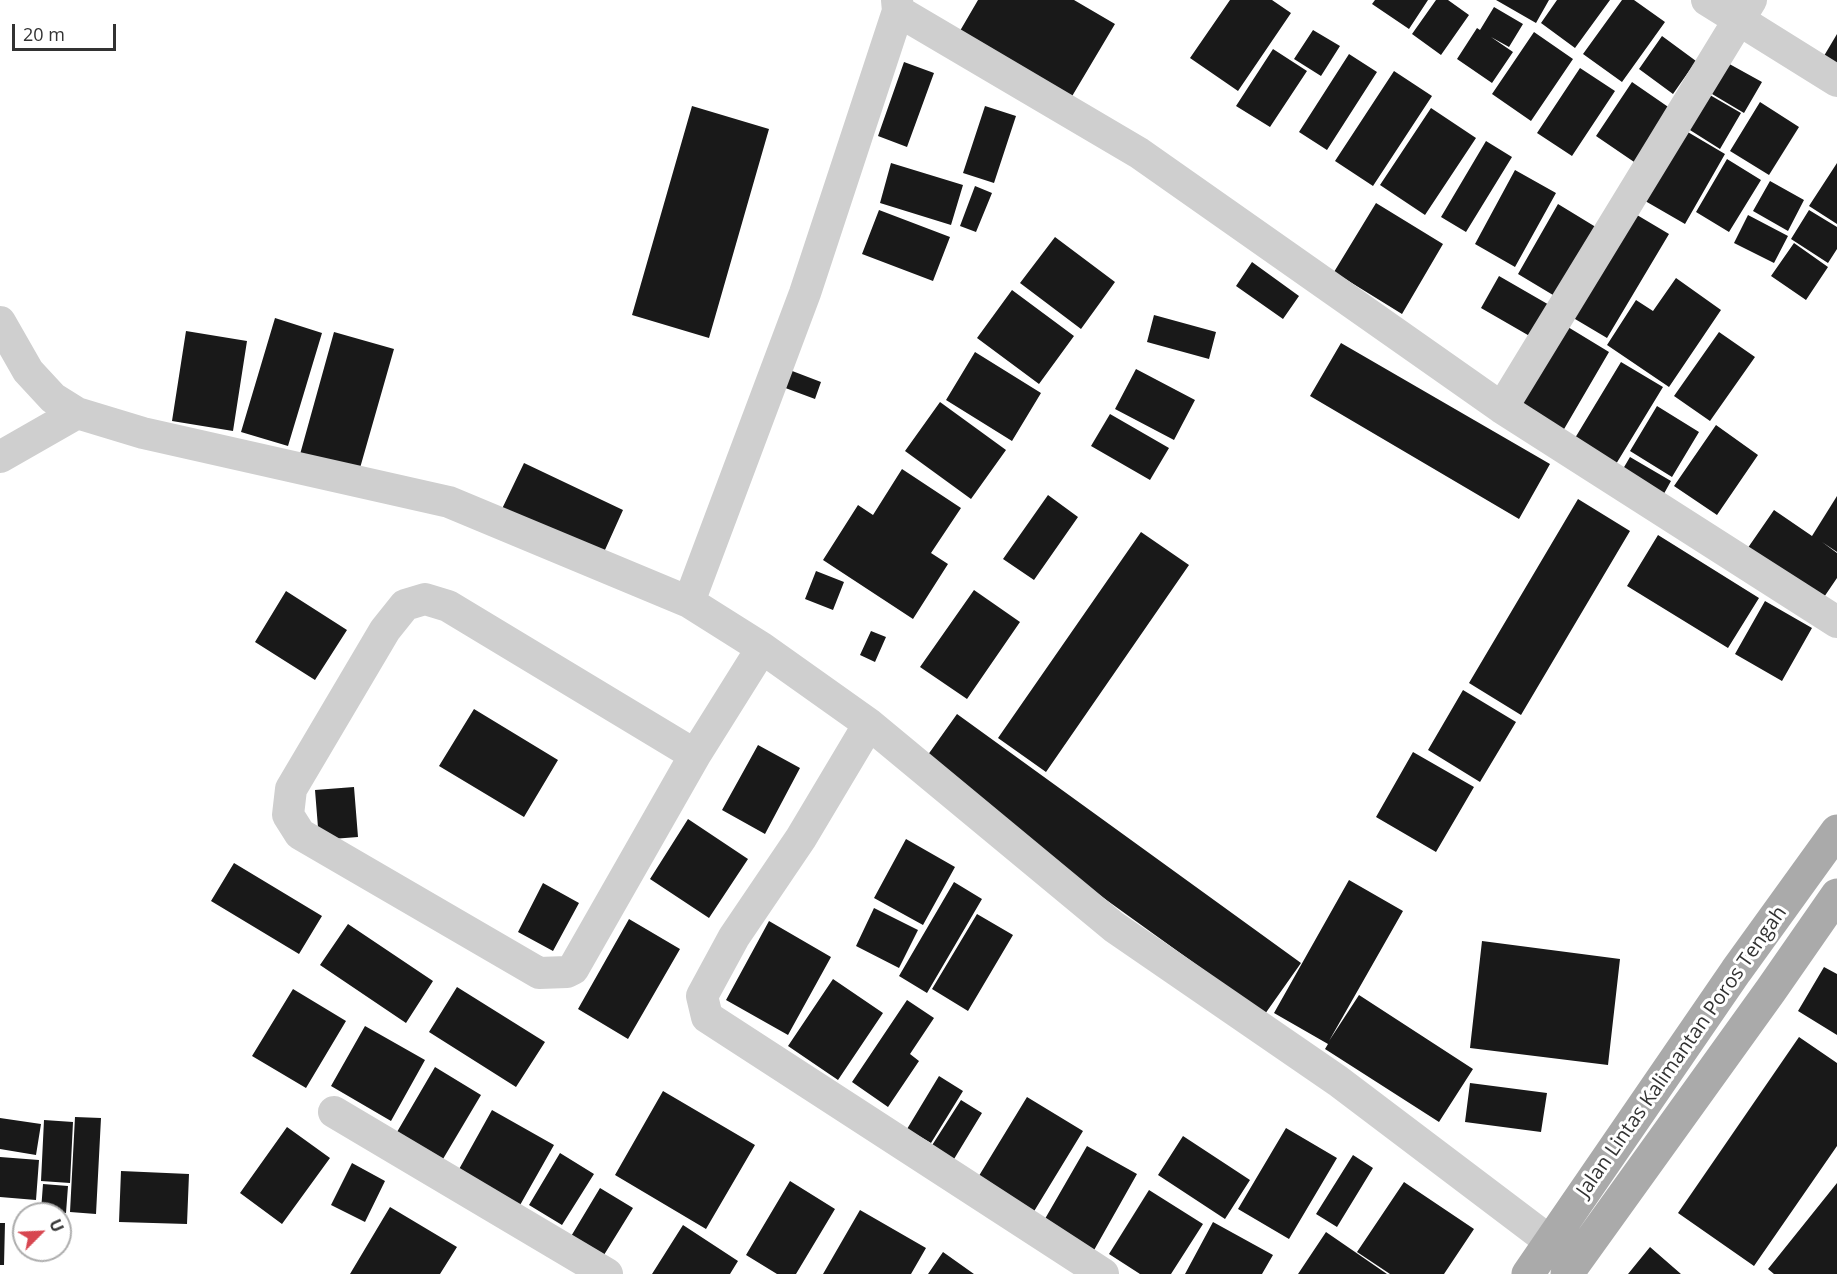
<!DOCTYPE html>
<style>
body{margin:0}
#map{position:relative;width:1837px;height:1274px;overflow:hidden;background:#fff;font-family:"Open Sans",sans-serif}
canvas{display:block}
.north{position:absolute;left:12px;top:1202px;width:60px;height:60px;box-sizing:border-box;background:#fff;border:2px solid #adadad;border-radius:50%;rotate:66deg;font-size:16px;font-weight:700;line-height:24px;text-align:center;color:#323232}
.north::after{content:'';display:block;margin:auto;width:21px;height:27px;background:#d74650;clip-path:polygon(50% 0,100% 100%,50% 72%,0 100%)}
.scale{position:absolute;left:12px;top:24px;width:104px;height:27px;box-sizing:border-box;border:3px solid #323232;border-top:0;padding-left:8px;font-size:18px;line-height:21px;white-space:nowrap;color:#323232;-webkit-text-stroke:4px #fff;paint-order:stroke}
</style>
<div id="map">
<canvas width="1837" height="1274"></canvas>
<div class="north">U</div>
<div class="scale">20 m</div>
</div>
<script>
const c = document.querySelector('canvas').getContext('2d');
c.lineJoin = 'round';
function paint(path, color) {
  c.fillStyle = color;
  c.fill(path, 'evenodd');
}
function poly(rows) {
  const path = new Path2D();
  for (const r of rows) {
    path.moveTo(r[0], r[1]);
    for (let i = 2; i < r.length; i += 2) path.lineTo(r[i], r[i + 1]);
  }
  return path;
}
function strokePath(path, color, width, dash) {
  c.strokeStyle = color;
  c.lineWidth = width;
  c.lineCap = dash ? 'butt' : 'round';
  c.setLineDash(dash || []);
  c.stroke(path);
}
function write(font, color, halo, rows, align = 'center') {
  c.font = font + ' "Open Sans",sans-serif';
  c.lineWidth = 6;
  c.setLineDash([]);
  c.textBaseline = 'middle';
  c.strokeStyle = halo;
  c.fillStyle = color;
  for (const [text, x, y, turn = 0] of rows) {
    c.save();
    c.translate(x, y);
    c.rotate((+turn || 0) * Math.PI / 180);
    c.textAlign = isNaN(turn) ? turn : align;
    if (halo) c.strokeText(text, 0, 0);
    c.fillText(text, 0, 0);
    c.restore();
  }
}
paint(poly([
 [978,0,1074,0,1115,24,1068,103,957,36],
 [1230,0,1272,0,1291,13,1238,91,1190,58],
 [1375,0,1428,0,1409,29,1372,4],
 [1436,0,1448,0,1469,15,1441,55,1412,34],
 [1496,0,1549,0,1536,23],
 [1557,0,1610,0,1575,48,1541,23],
 [1622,0,1634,0,1665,22,1622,82,1583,54],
 [1494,7,1523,24,1509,47,1491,37,1513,52,1492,83,1457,59,1477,28,1480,30],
 [1313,30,1340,46,1321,76,1294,59],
 [1534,32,1573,59,1531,121,1492,94],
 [1837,34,1837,78,1818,66],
 [1662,36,1696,61,1673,94,1639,69],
 [1273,49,1307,71,1270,127,1236,106],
 [1349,54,1377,72,1327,150,1299,132],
 [1724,61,1762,82,1744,113,1707,91],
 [904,62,934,73,907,147,878,136],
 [1580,68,1615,91,1572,156,1537,133],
 [1394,71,1432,96,1373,186,1335,161],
 [1632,82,1677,113,1640,166,1596,136],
 [1703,91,1741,113,1720,149,1682,125],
 [1760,102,1799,127,1769,175,1730,151],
 [692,106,769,129,709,338,632,315],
 [985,106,1016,116,994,183,963,173],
 [1431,108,1476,138,1425,215,1380,185],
 [1681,128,1725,154,1685,224,1640,198],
 [1486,141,1512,157,1466,232,1441,217],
 [1727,159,1761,180,1729,232,1696,212],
 [891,163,963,185,951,225,880,203],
 [1837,163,1837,224,1809,206],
 [1515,170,1556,193,1515,267,1475,244],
 [1770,181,1804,200,1788,231,1753,211],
 [975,186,992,193,976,232,960,226],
 [1376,203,1443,244,1402,314,1334,272],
 [1558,204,1599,229,1558,298,1518,274],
 [879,210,950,237,933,281,862,254],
 [1809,210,1837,227,1837,249,1828,263,1791,239],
 [1632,212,1669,234,1607,338,1570,316],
 [1748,215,1788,236,1774,263,1734,243],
 [1055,237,1115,282,1081,329,1020,283],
 [1794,243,1828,267,1806,300,1771,276],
 [1252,262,1299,296,1283,319,1236,286],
 [1499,276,1551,306,1533,338,1481,308],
 [1676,278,1721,310,1669,387,1607,345,1636,300,1653,311],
 [1012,290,1074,336,1039,384,977,338],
 [1154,315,1216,332,1209,359,1147,342],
 [275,318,322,333,288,446,241,432],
 [1563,324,1609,352,1560,436,1513,408],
 [186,331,247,341,233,431,172,421],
 [334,332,394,349,358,475,299,458],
 [1719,332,1755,357,1710,421,1674,396],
 [1341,343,1550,464,1519,519,1310,396],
 [975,352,1041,393,1012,441,946,400],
 [1621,362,1663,387,1613,469,1572,443],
 [787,369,821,382,815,399,780,386],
 [1136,369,1195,400,1174,440,1115,409],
 [940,402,1006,450,971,499,905,451],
 [1657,406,1699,432,1672,477,1630,451],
 [1110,414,1169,448,1150,480,1091,446],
 [1716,425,1758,455,1717,515,1674,486],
 [1630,457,1671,481,1661,499,1620,474],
 [524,463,623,510,600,561,500,513],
 [902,469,961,508,931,553,948,564,913,619,823,560,858,505,873,515],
 [1048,495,1078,517,1034,580,1003,559],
 [1837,496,1837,552,1822,542,1837,553,1837,578,1820,603,1745,552,1774,510,1812,536],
 [1578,499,1630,531,1521,715,1469,683],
 [1141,532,1189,565,1046,772,998,738],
 [1658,535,1759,598,1728,648,1627,586],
 [816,571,844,582,833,610,805,599],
 [974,590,1020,622,967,699,920,667],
 [286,591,347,630,315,680,255,642],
 [1765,601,1812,628,1782,681,1735,654],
 [871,631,886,637,875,662,860,655],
 [1463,690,1516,722,1480,782,1428,750],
 [474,709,558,760,524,817,439,766],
 [957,714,1301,963,1265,1014,920,766],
 [758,745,800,768,765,834,722,810],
 [1413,752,1474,787,1436,852,1376,817],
 [354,787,358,837,319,840,315,790],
 [688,819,748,859,709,918,650,879],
 [906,839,955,867,923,925,874,898],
 [234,863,322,916,299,954,211,901],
 [1349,880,1403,911,1329,1041,1359,995,1473,1069,1439,1122,1325,1049,1328,1044,1274,1013],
 [954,882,982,899,927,993,899,976],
 [543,883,579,903,553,951,518,932],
 [874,908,918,930,899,968,856,946],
 [977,914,1013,935,968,1011,932,989],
 [629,919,680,949,628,1039,578,1009],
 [769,921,831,957,788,1035,726,1000],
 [348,924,433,981,406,1023,320,965],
 [1482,941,1620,959,1608,1065,1470,1048],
 [1824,967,1837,974,1837,1035,1798,1011],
 [833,979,883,1013,838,1080,788,1046],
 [457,987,545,1042,516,1087,429,1032],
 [293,989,346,1021,306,1088,252,1056],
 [907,1000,934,1018,910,1054,919,1061,888,1107,852,1082],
 [365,1026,425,1060,391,1121,331,1086],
 [1799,1037,1837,1063,1837,1146,1754,1266,1678,1213],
 [435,1067,481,1095,443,1159,397,1132],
 [939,1076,963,1091,931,1143,907,1129],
 [1470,1083,1547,1093,1541,1132,1465,1122],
 [663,1091,755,1145,706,1229,615,1175],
 [1027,1097,1083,1131,1033,1213,977,1179],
 [961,1100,982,1113,951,1164,929,1150],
 [492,1110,554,1145,515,1214,453,1180],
 [75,1117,101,1118,96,1214,70,1212],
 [0,1118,41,1124,36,1155,0,1149],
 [44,1120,73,1122,70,1183,41,1181],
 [287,1127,330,1158,282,1224,240,1193],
 [1286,1128,1337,1158,1289,1239,1238,1209],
 [1183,1136,1250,1180,1225,1219,1158,1175],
 [1087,1146,1137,1174,1093,1252,1042,1224],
 [560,1153,594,1174,562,1225,529,1205],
 [1353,1155,1373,1168,1337,1227,1316,1214],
 [0,1157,39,1160,36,1200,0,1197],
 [352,1163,385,1181,365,1222,331,1205],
 [121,1171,189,1174,187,1224,119,1222],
 [790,1181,835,1209,796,1274,777,1274,746,1255],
 [1404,1182,1474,1229,1444,1274,1390,1274,1357,1252],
 [1837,1183,1837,1274,1774,1274,1768,1269],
 [43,1184,68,1186,66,1213,41,1211],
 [600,1188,633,1208,599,1263,567,1243],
 [1149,1190,1203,1224,1171,1274,1140,1274,1109,1254],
 [390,1207,457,1247,440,1274,350,1274],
 [860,1210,926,1248,911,1274,823,1274],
 [1213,1222,1273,1255,1262,1274,1185,1274],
 [0,1223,5,1223,4,1265,0,1265],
 [683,1225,738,1261,730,1274,652,1274],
 [1326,1232,1387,1274,1298,1274],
 [1650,1247,1681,1274,1628,1274],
 [943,1252,974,1274,928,1274]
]), '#191919');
strokePath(poly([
 [1707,0,1837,81],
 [898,11,1139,153,1502,408,1837,622],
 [0,322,28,371,53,398,77,413,143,433,449,502,689,602,762,648,869,724,1114,927,1338,1081,1572,1258],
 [1502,408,1751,0],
 [0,457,77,413],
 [689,602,805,293,898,11,897,0],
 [869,724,801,838,734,937,702,996,707,1017,1103,1274],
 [695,755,573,969,567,972,539,973,300,834,288,815,291,789,385,630,405,605,425,599,448,606,695,755,762,648],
 [334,1112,607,1274]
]), '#cfcfcf', 32);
strokePath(poly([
 [1528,1274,1736,971,1837,831],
 [1567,1274,1771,990,1837,895]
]), '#aaa', 33);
write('20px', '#323232', '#fff', [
 ["Jalan Lintas Kalimantan Poros Tengah",1682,1052,-55]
]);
</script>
